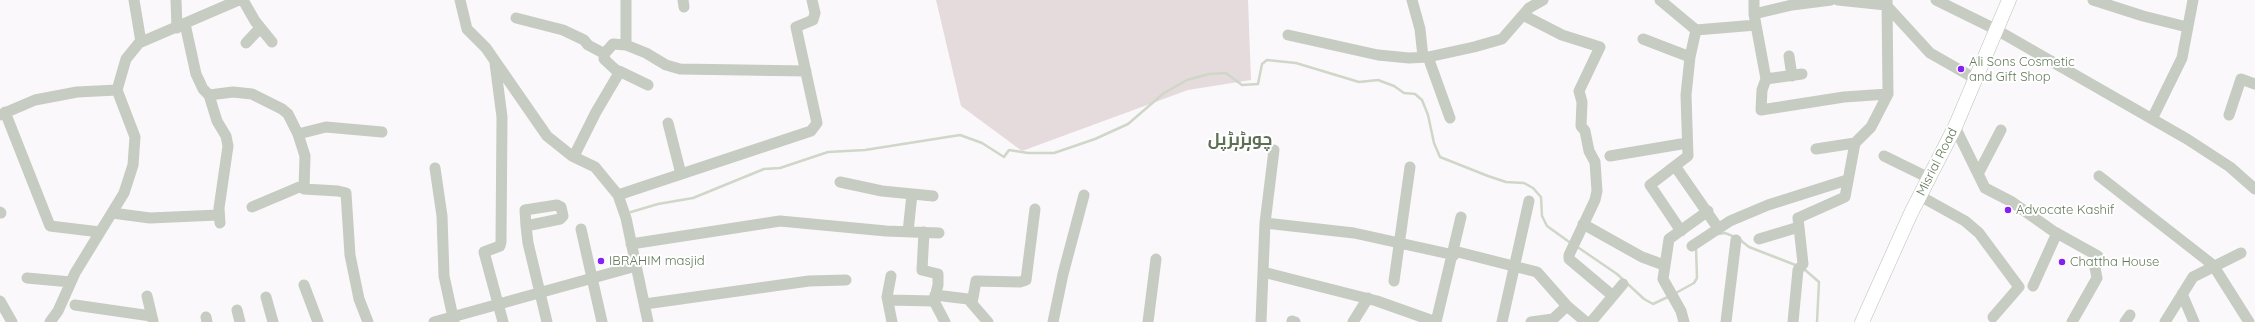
<!DOCTYPE html>
<meta charset="utf-8">
<style>
body{margin:0}
canvas{display:block;background:#faf8fa}
</style>
<canvas width="2255" height="322"></canvas>
<script>
const c = document.querySelector('canvas').getContext('2d');
c.lineJoin = 'round';
function paint(path, color) {
  c.fillStyle = color;
  c.fill(path, 'evenodd');
}
function poly(rows) {
  const path = new Path2D();
  for (const r of rows) {
    path.moveTo(r[0], r[1]);
    for (let i = 2; i < r.length; i += 2) path.lineTo(r[i], r[i + 1]);
  }
  return path;
}
function strokePath(path, color, width, dash) {
  c.strokeStyle = color;
  c.lineWidth = width;
  c.lineCap = dash ? 'butt' : 'round';
  c.setLineDash(dash || []);
  c.stroke(path);
}
function write(font, color, halo, rows, align = 'center') {
  c.font = font + ' Quicksand,Cairo,sans-serif';
  c.lineWidth = 4;
  c.setLineDash([]);
  c.textBaseline = 'middle';
  c.strokeStyle = halo;
  c.fillStyle = color;
  for (const [text, x, y, turn = 0] of rows) {
    c.save();
    c.translate(x, y);
    c.rotate((+turn || 0) * Math.PI / 180);
    c.textAlign = isNaN(turn) ? turn : align;
    if (halo) c.strokeText(text, 0, 0);
    c.fillText(text, 0, 0);
    c.restore();
  }
}
paint(poly([
 [936,0,1248,0,1251,80,1188,90,1022,151,961,106]
]), '#e5dbdc');
strokePath(poly([
 [631,212,658,204,693,198,764,169,780,168,828,152,865,150,960,135,982,143,1004,157,1009,150,1028,153,1054,153,1095,139,1128,124,1164,93,1187,80,1209,74,1226,73,1242,85,1258,84,1262,64,1267,60,1296,63,1359,82,1378,80,1394,86,1404,93,1415,94,1422,100,1428,115,1434,143,1440,157,1488,176,1506,182,1524,183,1533,188,1541,197,1542,216,1547,226,1572,244],
 [1718,234,1725,233,1735,237],
 [1739,239,1749,247,1798,266],
 [1576,246,1617,274,1644,299,1653,304,1670,296],
 [1804,269,1819,282,1817,322],
 [1674,294,1694,283,1697,278,1696,248]
]), '#cfd7c8', 2.5);
const major = poly([
 [1862,322,1911,213,1955,127,2009,0]
]);
strokePath(major, '#b9c1b6', 15);
strokePath(poly([
 [134,0,141,42],
 [176,0,177,28],
 [243,0,255,21,272,42],
 [460,0,467,29,486,48,547,136,572,156,595,167,618,195],
 [626,0,626,45],
 [683,0,684,7],
 [1412,0,1420,29,1423,57],
 [1660,0,1696,30,1756,25,1754,14],
 [1754,0,1754,14,1792,5,1831,0],
 [1838,0,1886,5,1930,53,1974,78],
 [1936,0,1995,29,2187,139,2230,167,2255,189],
 [2093,0,2143,16,2187,27],
 [1523,15,1562,35,1600,47,1579,91,1582,102,1581,126,1585,131,1589,151,1595,162,1597,191,1595,200,1569,255,1569,259,1613,296],
 [516,18,563,30,584,40,588,45,605,54],
 [185,24,196,74,203,89,209,95,233,92,252,94,282,109,288,114,298,134,305,156,304,189,338,191,346,193,350,255,359,299,368,322],
 [1756,25,1766,79,1762,90,1761,110,1844,97,1888,94],
 [1288,35,1378,55,1409,58,1428,57,1474,47,1502,39,1529,8,1543,0],
 [1643,39,1690,57],
 [246,43,260,28],
 [1789,56,1792,76],
 [1428,57,1450,118],
 [495,63,502,117,501,242,500,246,484,252,503,322],
 [619,71,648,85],
 [1766,79,1802,74],
 [209,95,217,121,226,136,228,146,219,208,220,223],
 [5,112,50,226,100,232],
 [0,115,35,100,77,92,117,90],
 [2229,115,2241,79,2255,84],
 [2152,119,2182,58,2193,0],
 [668,123,681,174],
 [1955,127,1985,188,2012,202,2053,231,2098,256,2095,268,2097,278,2072,322],
 [298,134,326,127,382,132],
 [1816,149,1855,143],
 [1274,150,1265,223,1263,272,1377,301,1436,322],
 [574,156,596,112,619,73,604,59,605,53,613,44,626,45,646,53,666,65,680,69,806,71],
 [1610,156,1687,143],
 [1884,156,1929,178],
 [1675,166,1718,228],
 [435,168,442,216,444,276,454,322],
 [1978,174,2001,130],
 [2099,176,2213,265,2249,322],
 [840,182,882,191,933,196],
 [1920,196,1965,221,1979,233,2019,287,1993,317],
 [252,207,304,185],
 [0,212,1,213],
 [112,213,150,218,218,215],
 [1265,223,1354,233,1454,255],
 [1583,224,1642,257,1664,265],
 [526,226,560,219,563,216,561,207,557,205,525,210,526,226,528,243,547,322],
 [581,229,602,322],
 [1681,231,1650,185,1688,156,1686,95,1690,57,1696,30],
 [908,232,912,194],
 [924,232,922,270,938,274,938,285,934,301,945,322],
 [1759,239,1799,227,1798,218,1845,197,1855,143,1871,127,1888,94,1887,0],
 [631,244,780,221,886,231,939,233],
 [1692,246,1730,221,1768,205,1847,180],
 [1454,251,1537,272,1567,306,1586,322],
 [891,276,887,297,892,322],
 [27,278,71,282],
 [1394,281,1410,167],
 [304,285,318,322],
 [2033,286,2057,233],
 [2182,294,2194,322],
 [935,295,968,299,988,322],
 [147,296,153,321],
 [266,297,273,322],
 [888,300,934,301],
 [0,301,12,322],
 [972,303,976,281,1020,282,1026,280,1035,209],
 [645,304,809,281,846,280],
 [75,305,151,316],
 [237,310,240,322],
 [206,317,207,322],
 [1292,321,1295,322],
 [50,322,58,311,75,273,124,193,133,165,135,137,117,90,126,59,139,43,239,0],
 [434,322,636,266],
 [648,322,626,218,618,195,811,131,817,123,796,27,813,20,815,13,812,0],
 [1053,322,1063,274,1084,195],
 [1148,322,1156,259],
 [1261,322,1263,272],
 [1353,322,1368,298],
 [1436,322,1461,217],
 [1502,322,1529,201],
 [1531,322,1553,319,1567,306],
 [1591,322,1623,284],
 [1684,322,1681,311,1663,279,1669,239,1708,211],
 [1726,322,1736,240],
 [1793,322,1798,270,1803,264,1799,227],
 [2125,322,2130,315],
 [2165,322,2193,277,2241,253]
]), '#c6ccc2', 11);
strokePath(major, '#fff', 14);
for (const [x, y, r, color] of [
 [1961,69,4,"#861ff3"],
 [2008,210,4,"#861ff3"],
 [601,261,4,"#861ff3"],
 [2062,262,4,"#861ff3"]
]) {
  const dot = new Path2D();
  dot.arc(x, y, r, 0, 2 * Math.PI);
  c.fillStyle = color;
  c.fill(dot);
  strokePath(dot, '#fff', 1.5);
}
write('13px', '#637a59', '#fff', [
 ["Ali Sons Cosmetic",1969,62],
 ["and Gift Shop",1969,77],
 ["Advocate Kashif",2016,210],
 ["IBRAHIM masjid",609,261],
 ["Chattha House",2070,262]
], 'left');
write('13px', '#637a59', '#fff', [
 ["Misrial Road",1937,162,-63]
]);
write('bold 17px', '#5d7055', '#fff', [
 ["چوہڑہڑپل",1240,140]
]);
</script>
